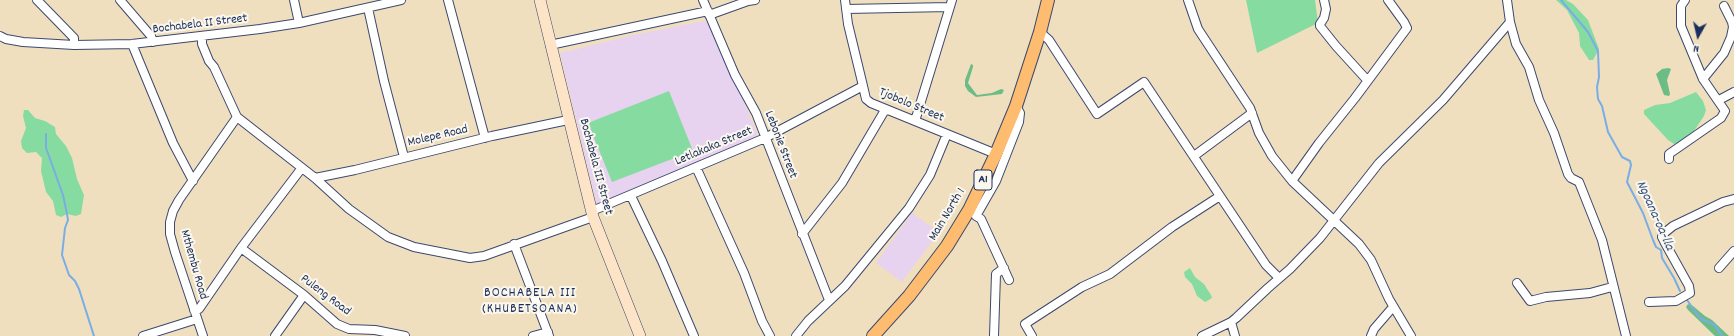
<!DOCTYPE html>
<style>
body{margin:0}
#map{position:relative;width:1734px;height:336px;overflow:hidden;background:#f0dfbf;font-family:Dekko,sans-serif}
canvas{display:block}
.north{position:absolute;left:1678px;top:16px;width:40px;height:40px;-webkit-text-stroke:3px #fbf7ec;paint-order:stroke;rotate:188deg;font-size:11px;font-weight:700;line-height:16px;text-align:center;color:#1b2f5e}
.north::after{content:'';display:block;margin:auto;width:14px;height:18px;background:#1b2f5e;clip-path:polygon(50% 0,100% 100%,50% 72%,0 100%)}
</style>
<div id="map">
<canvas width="1734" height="336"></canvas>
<div class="north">N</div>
</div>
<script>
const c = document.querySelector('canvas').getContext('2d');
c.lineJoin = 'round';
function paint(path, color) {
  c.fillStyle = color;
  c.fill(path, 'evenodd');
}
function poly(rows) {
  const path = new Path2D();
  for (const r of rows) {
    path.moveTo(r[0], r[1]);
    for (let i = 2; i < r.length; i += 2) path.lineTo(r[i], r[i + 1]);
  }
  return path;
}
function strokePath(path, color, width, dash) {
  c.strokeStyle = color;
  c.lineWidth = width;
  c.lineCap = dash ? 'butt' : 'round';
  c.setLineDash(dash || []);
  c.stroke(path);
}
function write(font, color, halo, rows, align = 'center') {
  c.font = font + ' Dekko,sans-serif';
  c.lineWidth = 4;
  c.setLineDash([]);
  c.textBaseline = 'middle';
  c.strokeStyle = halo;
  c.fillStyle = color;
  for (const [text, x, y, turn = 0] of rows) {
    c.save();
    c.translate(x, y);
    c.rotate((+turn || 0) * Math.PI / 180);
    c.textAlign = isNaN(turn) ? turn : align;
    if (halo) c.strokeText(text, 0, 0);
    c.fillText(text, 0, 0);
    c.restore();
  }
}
paint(poly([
 [704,21,710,25,716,43,738,87,758,136,597,206,560,53,634,35],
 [912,213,939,232,902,282,876,263]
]), '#e7d2ef');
paint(poly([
 [1246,0,1315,0,1318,23,1257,53],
 [1556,0,1566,0,1573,4,1588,20,1599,49,1593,60,1589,60,1580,46,1579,33,1567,10],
 [669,91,693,151,612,182,588,123],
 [1696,92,1703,101,1706,110,1704,116,1692,134,1678,143,1674,144,1668,140,1644,114,1644,110,1655,105,1670,103],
 [24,110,28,110,35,118,45,121,55,127,56,134,66,146,72,158,77,179,84,195,81,214,76,216,67,214,61,217,56,215,53,201,46,192,41,171,42,158,36,152,27,153,22,148,21,141,26,128,23,116],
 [1190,268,1195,277,1204,284,1211,295,1212,298,1207,301,1205,302,1197,296,1192,284,1185,277,1184,272]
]), '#86dca0');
paint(poly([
 [971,64,973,65,973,67,968,83,977,95,992,93,1001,89,1004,90,1002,94,976,97,968,91,965,86,965,80],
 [1668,68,1671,69,1667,80,1670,94,1669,96,1664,95,1656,74,1662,69],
 [1688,304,1693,306,1705,316,1712,320,1729,336,1715,336,1688,310,1686,307]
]), '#6cbc86');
strokePath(poly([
 [1561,0,1588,32,1598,51,1599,77,1597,87,1598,99,1602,106,1608,132,1622,157,1630,161,1631,165,1627,182,1643,213,1653,240,1656,247,1661,250,1662,258,1674,278,1680,291],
 [46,134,46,148,63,195,67,214,68,220,65,228,62,255,69,275,75,281,79,289,94,336],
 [1687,300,1700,318,1715,325,1722,336]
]), '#79ade6', 2);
const street = poly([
 [37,0,74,38,74,45],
 [120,0,151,36,153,42],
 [294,0,299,23],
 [448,0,485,138],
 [703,0,735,75,756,113,829,300],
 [845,0,848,24,863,86,866,99,871,103,996,154],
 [1188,0,1198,29,1250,108,1259,133,1272,156,1292,181,1359,244,1371,260,1389,299,1411,336],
 [1324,0,1326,9,1324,18,1320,24,1320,26,1336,46,1367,80],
 [368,8,384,81,404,157],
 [846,9,949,7],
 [709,15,748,1,755,0],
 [1510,22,1516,44,1529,67,1539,100,1554,133,1568,174,1571,178,1579,182,1602,240,1626,336],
 [1040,32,1049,40,1097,114,1144,82,1266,265,1279,278],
 [0,36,6,39,23,42,74,45,132,44,260,29,299,23,401,0],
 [202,36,202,44,209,61,214,67,237,117,315,178,349,209,388,237,414,247,470,258,484,256,593,217],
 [132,44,173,143,193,181],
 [550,45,708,11],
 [1703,79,1724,53,1731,37,1733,27,1732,22,1724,6],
 [1719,100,1734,92],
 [915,121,952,0],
 [1194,156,1252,113],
 [1669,159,1669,154,1721,118,1725,111,1703,79,1681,26,1681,6,1685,0],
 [696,167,744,273,762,321,770,336],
 [315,178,355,170,492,136,568,120],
 [1292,181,1319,143,1355,98,1407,28,1404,22,1388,0],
 [631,196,662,261,694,336],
 [592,211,765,138,863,86],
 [802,234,842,183,885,110],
 [514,244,549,336],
 [241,248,304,295,337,324,349,329,375,330,405,336],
 [1719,268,1734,251],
 [1009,280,981,219,976,216,996,181,1019,122,1020,113,1016,106],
 [1517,283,1530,301,1546,297,1590,293,1612,287],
 [1649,302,1676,301,1690,293,1689,286,1665,243,1662,237,1663,234,1673,226,1723,202,1734,199],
 [194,310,199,309,241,248,301,169],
 [1231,322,1235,336],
 [143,336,197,319],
 [203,336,175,252,170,234,170,222,173,211,179,200,237,117],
 [275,336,304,295],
 [533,336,548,332],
 [796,336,808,321,845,286,909,208,930,175,947,134],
 [994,336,996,274,1004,268],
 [1032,336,1025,324,1082,287,1110,274,1172,227,1220,196],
 [1202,336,1231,322,1236,318,1268,288,1290,269,1320,238,1379,163,1443,100,1510,22,1507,0],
 [1371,336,1374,329,1393,307]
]);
const secondary = poly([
 [540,0,593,217,640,336]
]);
const primary = poly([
 [873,336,909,296,947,246,969,210,996,154,1016,106,1040,32,1048,0]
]);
strokePath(street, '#3b496d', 10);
strokePath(secondary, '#3b496d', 12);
strokePath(primary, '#3b496d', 14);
strokePath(street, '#fff', 8);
strokePath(secondary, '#fee4c6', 11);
strokePath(primary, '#fdbc70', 12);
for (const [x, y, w] of [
 [983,180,18]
]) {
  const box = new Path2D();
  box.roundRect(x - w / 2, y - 10, w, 20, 3);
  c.fillStyle = '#fbf7ec';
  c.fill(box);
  strokePath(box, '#1b2f5e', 1);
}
write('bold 12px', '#1b2f5e', null, [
 ["A1",983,180]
]);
write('13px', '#1b2f5e', '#fbf7ec', [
 ["Bochabela II Street",200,25,-7],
 ["Tjobolo Street",911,106,23],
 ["Molepe Road",438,137,-13],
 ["Lebonie Street",780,145,69],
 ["Letlakaka Street",714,147,-23],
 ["Bochabela III Street",595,167,75],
 ["Main North 1",948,215,-59],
 ["Mthembu Road",193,265,74],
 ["Puleng Road",325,296,37]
]);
write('italic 14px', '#375587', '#fbf7ec', [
 ["Ngoana-oa-lla",1654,216,66]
]);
c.letterSpacing = '1px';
write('14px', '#1b2f5e', '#fbf7ec', [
 ["BOCHABELA III",530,294],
 ["(KHUBETSOANA)",530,310]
]);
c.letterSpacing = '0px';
</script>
